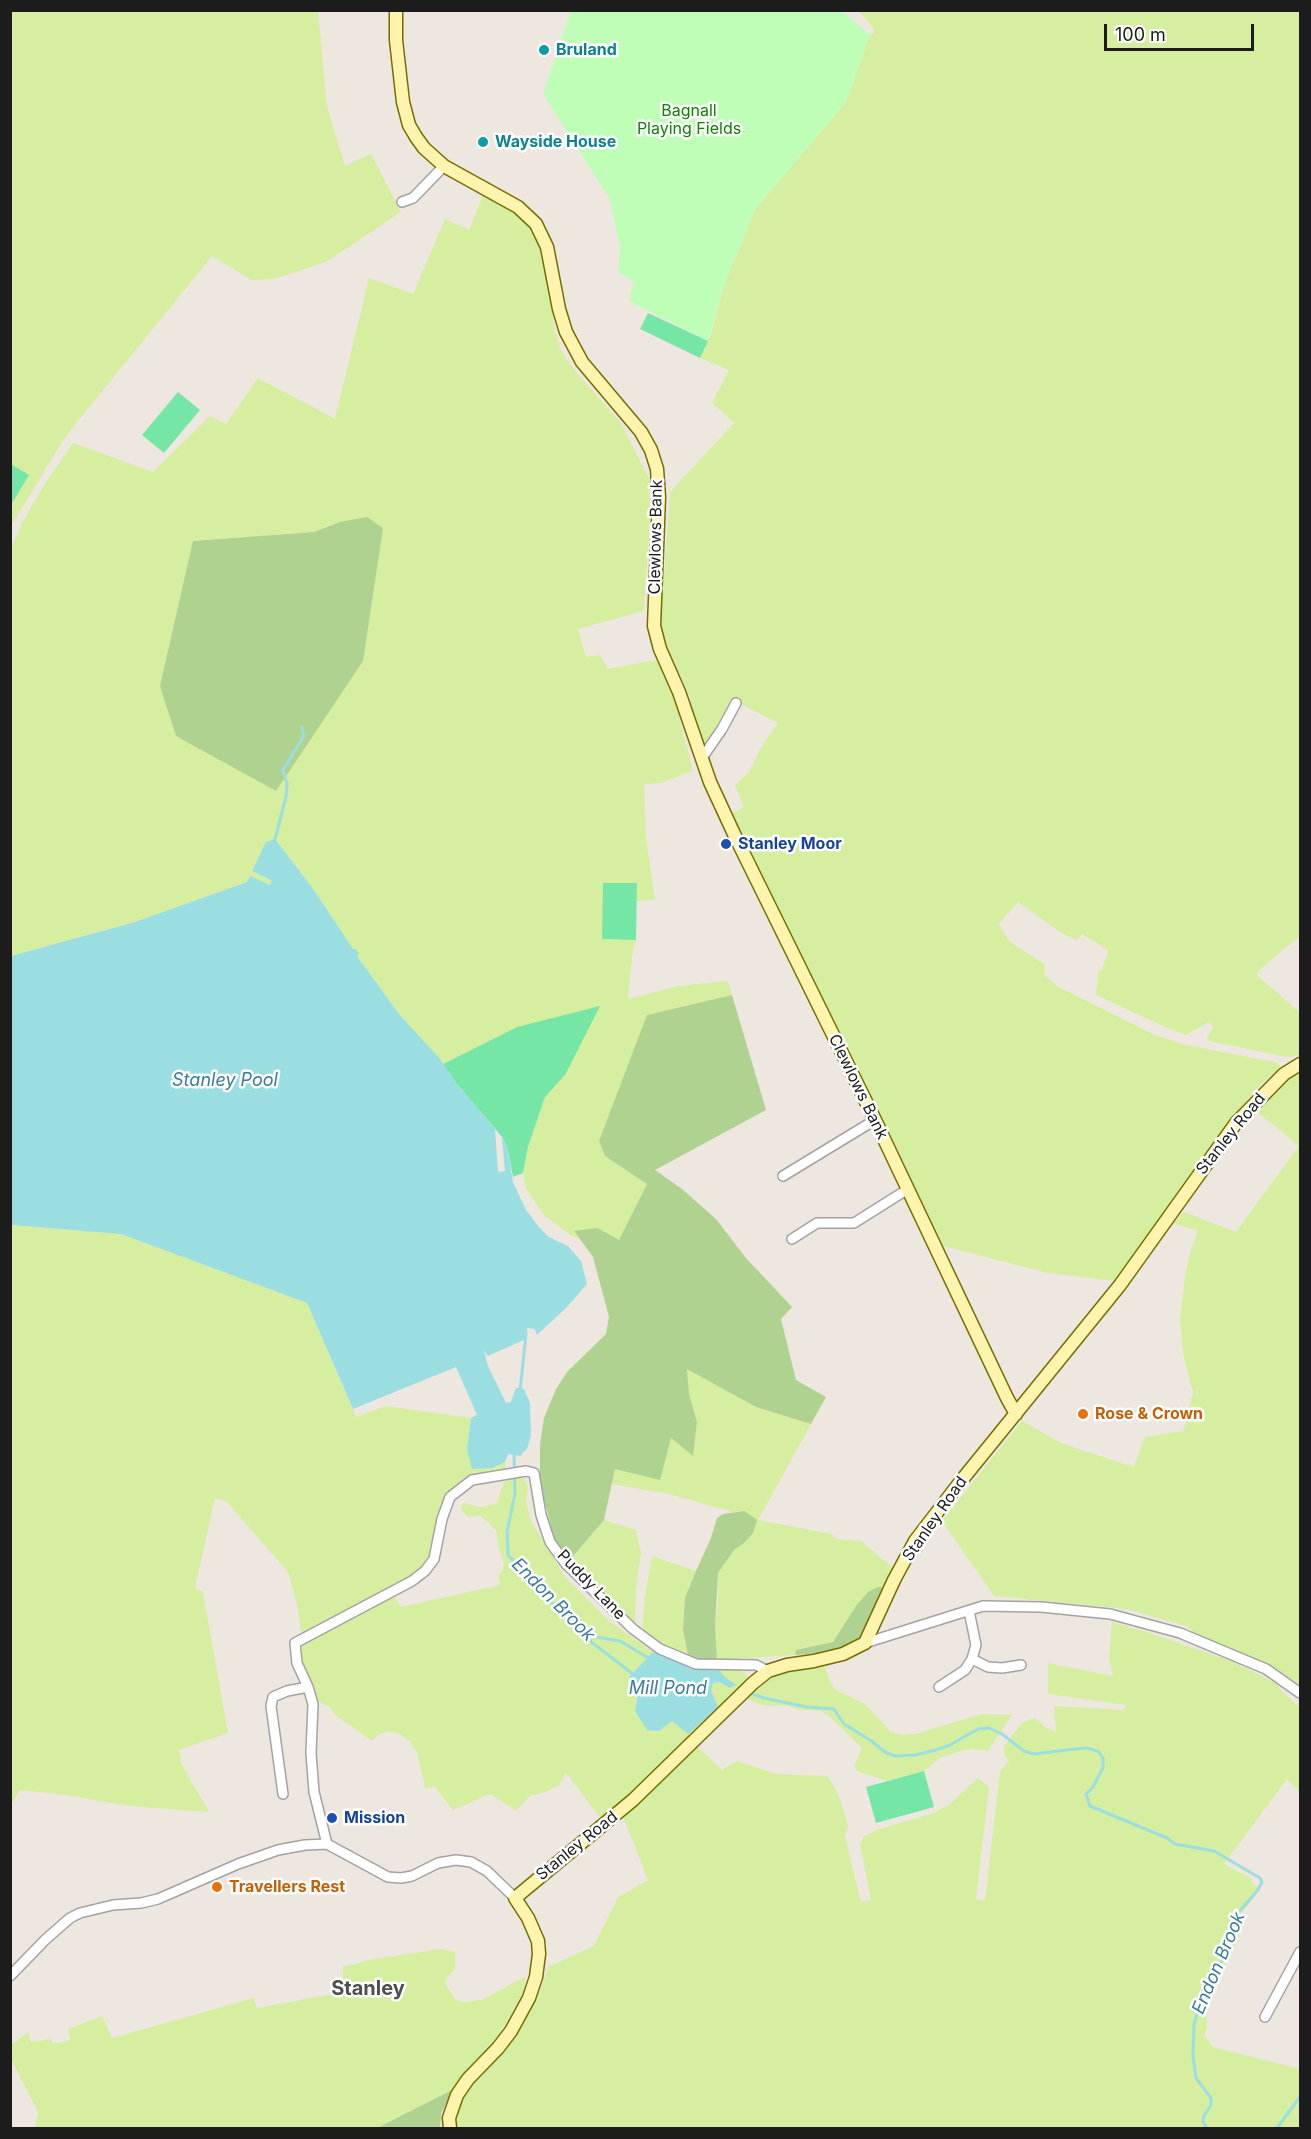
<!DOCTYPE html>
<style>
body{margin:0}
#map{position:relative;width:1311px;height:2139px;overflow:hidden;background:#eee7e0;font-family:Inter,sans-serif}
canvas{display:block}
.frame{position:absolute;inset:0;border:12px solid #1c1c1c;pointer-events:none}
.scale{position:absolute;left:1104px;top:24px;width:150px;height:27px;box-sizing:border-box;border:3px solid #1c1c1c;border-top:0;padding-left:8px;font-size:18px;line-height:21px;white-space:nowrap;color:#1c1c1c;-webkit-text-stroke:4px #fff;paint-order:stroke}
</style>
<div id="map">
<canvas width="1311" height="2139"></canvas>
<div class="frame"></div>
<div class="scale">100 m</div>
</div>
<script>
const c = document.querySelector('canvas').getContext('2d');
c.lineJoin = 'round';
function paint(path, color) {
  c.fillStyle = color;
  c.fill(path, 'evenodd');
}
function poly(rows) {
  const path = new Path2D();
  for (const r of rows) {
    path.moveTo(r[0], r[1]);
    for (let i = 2; i < r.length; i += 2) path.lineTo(r[i], r[i + 1]);
  }
  return path;
}
function strokePath(path, color, width, dash) {
  c.strokeStyle = color;
  c.lineWidth = width;
  c.lineCap = dash ? 'butt' : 'round';
  c.setLineDash(dash || []);
  c.stroke(path);
}
function write(font, color, halo, rows, align = 'center') {
  c.font = font + ' Inter,sans-serif';
  c.lineWidth = 5;
  c.setLineDash([]);
  c.textBaseline = 'middle';
  c.strokeStyle = halo;
  c.fillStyle = color;
  for (const [text, x, y, turn = 0] of rows) {
    c.save();
    c.translate(x, y);
    c.rotate((+turn || 0) * Math.PI / 180);
    c.textAlign = isNaN(turn) ? turn : align;
    if (halo) c.strokeText(text, 0, 0);
    c.fillText(text, 0, 0);
    c.restore();
  }
}
paint(poly([
 [11,11,318,11,327,107,345,166,371,154,401,212,326,262,274,279,251,280,212,256,65,437,11,526],
 [858,11,1300,11,1300,936,1267,963,1256,974,1300,1013,1300,1055,1290,1057,1282,1056,1209,1041,1207,1038,1213,1027,1209,1022,1186,1035,1172,1030,1096,995,1098,971,1102,970,1108,950,1082,934,1077,940,1063,934,1018,902,999,924,1009,941,1045,965,1044,974,1057,986,1155,1035,1186,1045,1275,1062,1279,1064,1280,1066,1278,1073,1272,1074,1254,1091,1230,1122,1115,1281,1048,1273,943,1246,870,1092,731,814,744,807,735,785,749,772,762,746,778,723,734,700,704,750,699,737,690,697,682,677,671,661,660,637,670,492,734,423,712,403,729,370,700,358,711,334,724,285,756,208,846,102,870,35,875,32,869,22],
 [483,195,527,221,536,235,543,252,554,326,561,351,576,372,620,422,650,480,651,504,644,611,578,629,586,657,600,655,608,669,656,660,672,689,693,771,661,783,644,784,646,838,655,900,637,901,637,884,603,939,636,940,633,949,628,999,678,986,728,981,732,995,647,1015,605,1156,647,1184,619,1241,574,1232,580,1239,572,1236,545,1216,526,1189,523,1173,528,1147,545,1097,565,1075,517,1027,443,1064,399,1014,357,956,314,890,275,839,252,871,272,881,269,885,250,876,247,882,135,922,11,956,11,548,23,521,46,482,73,443,153,472,210,416,226,424,258,378,335,419,369,278,413,294,445,219,469,230],
 [340,522,276,791,240,769,193,541,314,532],
 [1300,1070,1300,1684,1256,1659,1195,1635,1189,1627,1127,1609,994,1596,942,1521,1022,1421,1063,1444,1134,1467,1145,1437,1184,1431,1193,1392,1184,1359,1180,1320,1185,1276,1191,1250,1198,1230,1173,1224,1184,1212,1236,1232,1299,1146,1256,1111,1292,1076],
 [11,1225,121,1234,307,1303,356,1417,385,1406,471,1418,467,1449,492,1468,505,1462,505,1472,476,1476,458,1484,446,1497,430,1559,420,1571,406,1582,310,1633,301,1633,297,1604,288,1572,226,1501,215,1498,195,1588,203,1592,228,1733,179,1750,182,1765,209,1812,129,1806,66,1795,20,1790,11,1805],
 [687,1368,756,1407,811,1424,758,1520,832,1534,836,1539,861,1541,892,1567,883,1587,878,1587,856,1606,833,1642,797,1650,795,1655,717,1660,715,1628,718,1603,718,1573,734,1550,743,1544,744,1511,733,1512,669,1494,612,1484,615,1468,671,1438,693,1455,697,1422,689,1394],
 [517,1477,524,1478,528,1487,526,1502,531,1521,565,1577,609,1621,653,1652,629,1677,638,1692,635,1711,659,1731,711,1690,713,1683,719,1682,730,1688,735,1685,725,1677,718,1668,737,1669,745,1673,747,1679,743,1687,602,1820,566,1773,559,1785,546,1792,534,1795,532,1794,516,1811,490,1794,453,1810,435,1787,425,1788,417,1753,410,1741,399,1734,388,1731,376,1736,372,1741,334,1714,330,1707,317,1701,300,1660,300,1652,304,1644,317,1636,395,1597,401,1607,500,1585,498,1575,503,1570,504,1563,498,1546,496,1530,481,1516,468,1517,461,1509,463,1503,480,1507,496,1504,505,1480],
 [604,1520,636,1530,641,1553,636,1589,635,1627,569,1561],
 [652,1556,696,1571,685,1599,683,1630,688,1655,659,1643,642,1632,645,1596],
 [1112,1622,1141,1630,1234,1662,1277,1684,1282,1692,1300,1707,1300,1792,1287,1779,1224,1864,1252,1879,1252,1884,1259,1887,1250,1903,1240,1914,1239,1937,1208,1999,1206,2004,1207,2029,1204,2035,1213,2047,1300,2069,1300,2128,456,2128,457,2107,476,2075,521,2025,542,1987,548,1967,594,1946,618,1897,648,1880,622,1814,697,1746,722,1770,737,1761,776,1774,828,1776,839,1796,848,1825,845,1836,861,1902,871,1900,860,1844,864,1836,879,1829,931,1814,950,1804,978,1778,989,1787,976,1899,985,1901,1000,1772,1009,1761,1004,1753,1004,1746,1022,1723,1035,1718,1045,1727,1056,1732,1054,1706,1124,1710,1126,1705,1048,1694,1048,1663,1113,1676,1109,1659],
 [824,1665,831,1684,836,1690,865,1704,891,1732,903,1735,915,1734,982,1714,1012,1715,988,1751,971,1749,957,1752,940,1758,924,1771,887,1781,857,1771,854,1766,862,1748,828,1715,821,1711,801,1710,789,1706,762,1705,746,1698,772,1678,789,1672],
 [441,1949,455,1952,455,1969,448,1976,445,1984,456,2000,463,2002,482,2000,526,1976,523,1993,491,2048,471,2065,452,2090,377,2128,35,2128,38,2112,11,2059,11,2045,28,2032,31,2042,51,2039,53,2044,70,2040,68,2029,102,2016,112,2038,254,1998,257,2008,343,1992,343,1967,373,1959]
]), '#d5eea0');
paint(poly([
 [367,517,383,528,363,661,276,791,176,736,160,686,193,541,314,532,340,522],
 [732,995,766,1110,655,1170,682,1189,716,1219,746,1258,792,1307,781,1319,796,1380,826,1397,811,1424,756,1407,687,1369,689,1394,697,1422,693,1456,671,1438,660,1480,615,1469,604,1520,569,1561,554,1538,540,1484,540,1444,544,1418,556,1389,567,1372,606,1334,609,1317,593,1257,574,1231,597,1228,619,1240,647,1184,605,1156,599,1141,647,1015],
 [744,1511,757,1520,753,1533,743,1544,734,1550,718,1573,715,1628,717,1660,706,1661,688,1655,683,1630,685,1598,696,1571,711,1538,717,1518,723,1514],
 [878,1587,883,1587,862,1637,847,1646,820,1653,795,1655,796,1650,833,1642,856,1606,868,1592],
 [452,2090,441,2114,440,2128,377,2128]
]), '#b0d290');
paint(poly([
 [571,11,842,11,870,35,846,102,756,208,724,285,708,341,629,301,634,281,618,272,620,247,610,199,543,94]
]), '#befeb7');
paint(poly([
 [648,313,708,341,700,358,640,329],
 [178,392,200,410,164,453,142,435],
 [11,464,29,475,13,502,11,500],
 [603,883,637,883,636,940,602,939],
 [600,1006,565,1075,545,1097,528,1147,523,1173,513,1177,507,1146,502,1137,457,1084,443,1064,517,1027],
 [924,1771,934,1807,876,1823,866,1787]
]), '#75e6a6');
paint(poly([
 [275,839,314,890,353,949,356,949,359,954,357,956,399,1014,440,1059,457,1084,495,1129,498,1172,505,1171,502,1137,507,1146,513,1182,526,1210,538,1226,549,1237,568,1246,581,1261,587,1284,566,1308,537,1335,535,1329,528,1328,524,1332,526,1339,488,1356,484,1351,488,1366,506,1403,511,1402,516,1388,520,1388,524,1389,530,1403,531,1436,527,1449,522,1453,521,1456,508,1454,505,1462,492,1468,472,1469,467,1449,471,1418,477,1415,456,1367,353,1409,307,1303,121,1234,11,1225,11,956,135,922,247,882,250,876,270,885,272,881,252,871,266,842],
 [653,1652,718,1668,725,1677,736,1685,730,1688,719,1682,713,1683,711,1690,718,1707,688,1734,672,1721,659,1731,647,1730,635,1711,638,1693,629,1677]
]), '#9bdee1');
strokePath(poly([
 [275,839,286,797,287,784,283,770,304,736,302,727],
 [520,1391,526,1334,525,1326],
 [514,1455,515,1494,507,1532,508,1555,574,1627,590,1641,633,1674],
 [585,1635,620,1641,650,1659],
 [750,1693,764,1698,807,1707,834,1709,844,1724,870,1740,885,1752,895,1756,915,1755,936,1750,950,1745,978,1729,989,1728,1002,1734,1024,1751,1034,1754,1075,1749,1087,1748,1094,1750,1099,1752,1103,1758,1103,1768,1093,1787,1086,1794,1090,1806,1167,1838,1175,1844,1214,1851,1260,1878,1262,1882,1258,1890,1238,1913,1235,1936,1225,1956,1207,1983,1194,2024,1193,2055,1196,2078,1211,2098,1211,2105,1204,2116,1203,2122,1207,2128],
 [1277,2128,1300,2097]
]), '#9bdee1', 3);
const street = poly([
 [402,202,413,198,444,166],
 [702,758,722,729,736,703],
 [783,1176,875,1120],
 [792,1239,817,1223,854,1223,908,1189],
 [865,1643,983,1606,1041,1607,1110,1614,1180,1633,1266,1669,1300,1693],
 [972,1659,988,1667,1002,1668,1021,1665],
 [939,1687,965,1670,972,1659,976,1645,969,1611],
 [283,1794,271,1706,273,1697,287,1691,308,1687],
 [327,1844,314,1792,311,1753,313,1704,308,1687,297,1663,295,1643,412,1581,425,1571,434,1559,442,1519,450,1497,472,1480,526,1471,534,1473,541,1515,550,1542,566,1564,633,1629,660,1649,696,1664,756,1665,768,1671],
 [327,1844,388,1877,401,1878,412,1876,438,1863,456,1860,471,1862,487,1871,515,1898],
 [10,1976,46,1939,70,1918,80,1913,113,1905,141,1903,158,1899,238,1864,278,1850,305,1845,327,1844],
 [1265,2017,1300,1952]
]);
const secondary = poly([
 [396,10,396,40,403,102,409,125,416,137,424,148,444,166,518,207,536,224,547,247,559,309,566,332,582,362,641,432,651,450,657,469,659,497,654,626,660,649,679,692,710,782,734,834,875,1120,1007,1398,1016,1414],
 [450,2128,449,2118,457,2095,468,2079,498,2048,511,2031,529,1998,536,1977,539,1954,538,1941,528,1918,515,1898,633,1800,753,1683,768,1671,787,1665,814,1661,843,1654,865,1643,894,1580,915,1541,961,1481,1120,1285,1236,1123,1284,1074,1300,1064]
]);
strokePath(street, '#a3a3a3', 12);
strokePath(secondary, '#756d00', 15);
strokePath(street, '#fff', 9);
strokePath(secondary, '#fff4ad', 12);
for (const [x, y, r, color] of [
 [544,50,6,"#0f9aa8"],
 [483,142,6,"#0f9aa8"],
 [726,844,6,"#1a4fb4"],
 [1083,1414,6,"#e8710a"],
 [332,1818,6,"#1a4fb4"],
 [217,1887,6,"#e8710a"]
]) {
  const dot = new Path2D();
  dot.arc(x, y, r, 0, 2 * Math.PI);
  c.fillStyle = color;
  c.fill(dot);
  strokePath(dot, '#fff', 2);
}
write('bold 16px', '#0d838f', '#fff', [
 ["Bruland",556,50],
 ["Wayside House",495,142]
], 'left');
write('16px', '#0e8201', '#fff', [
 ["Bagnall",689,111],
 ["Playing Fields",689,129]
]);
write('16px', '#1c1c1c', '#fff', [
 ["Clewlows Bank",656,537,-89],
 ["Clewlows Bank",858,1087,64],
 ["Stanley Road",1231,1134,-51],
 ["Stanley Road",935,1519,-55],
 ["Puddy Lane",591,1585,46],
 ["Stanley Road",577,1846,-39]
]);
write('bold 16px', '#164399', '#fff', [
 ["Stanley Moor",738,844],
 ["Mission",344,1818]
], 'left');
write('bold 16px', '#c56008', '#fff', [
 ["Rose & Crown",1095,1414],
 ["Travellers Rest",229,1887]
], 'left');
write('italic 18px', '#397c9b', '#fff', [
 ["Stanley Pool",225,1081],
 ["Endon Brook",553,1600,45],
 ["Mill Pond",668,1689],
 ["Endon Brook",1219,1963,-67]
]);
write('bold 20px', '#4f4f4f', '#fff', [
 ["Stanley",368,1989]
]);
</script>
